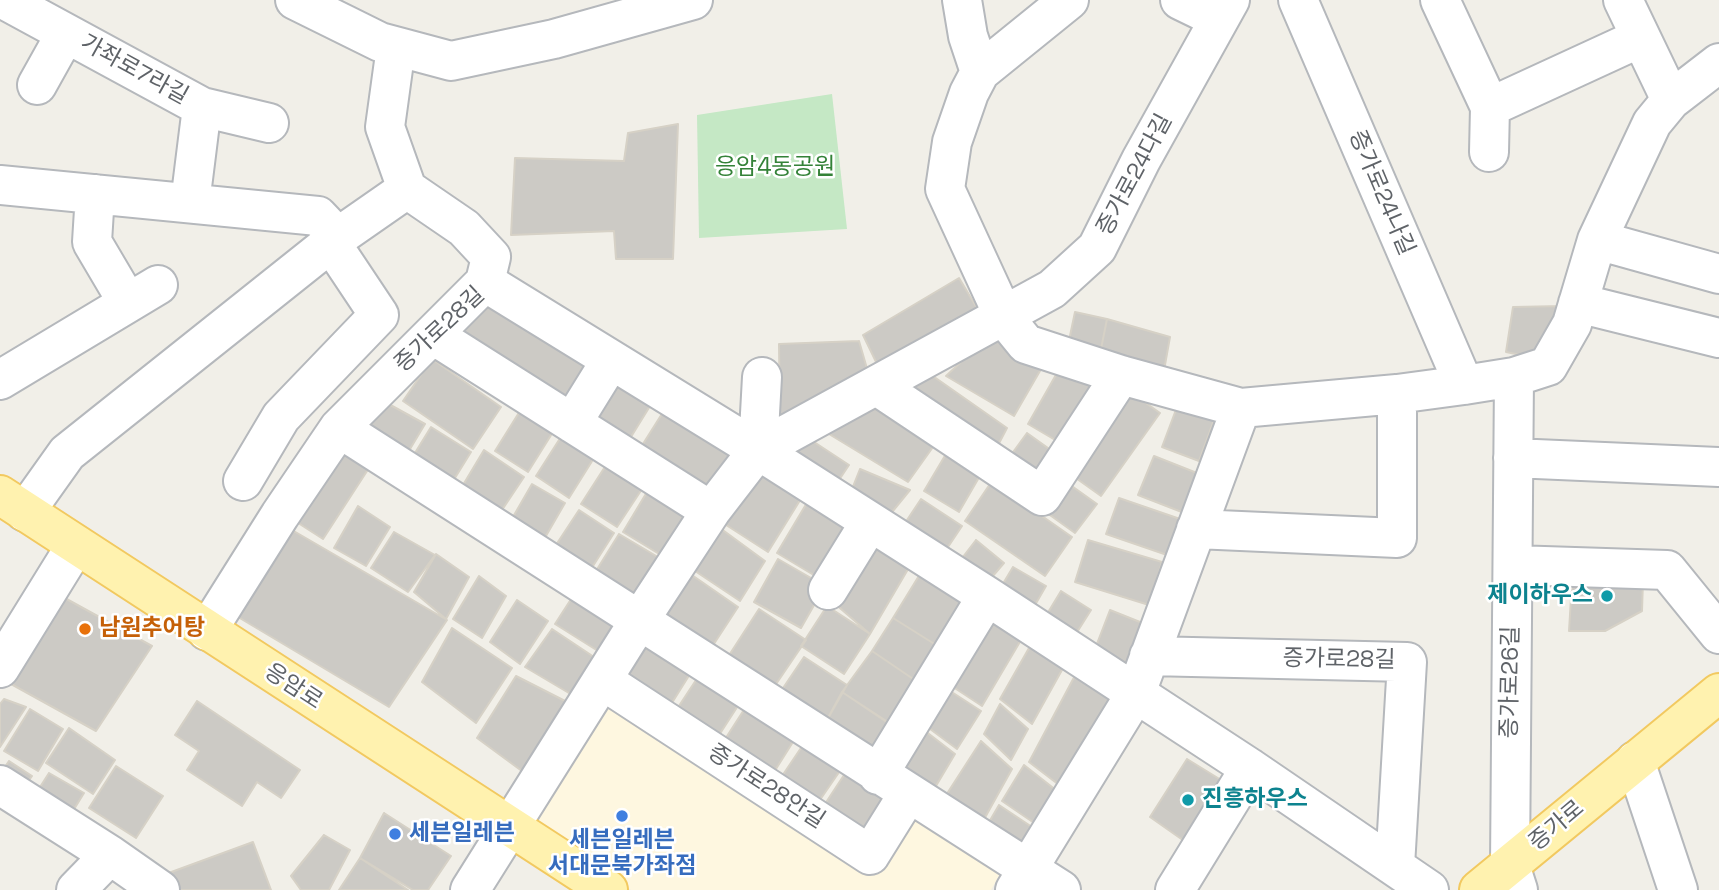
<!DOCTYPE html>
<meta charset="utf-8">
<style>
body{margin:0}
canvas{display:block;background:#f1efe8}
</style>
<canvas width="1719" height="890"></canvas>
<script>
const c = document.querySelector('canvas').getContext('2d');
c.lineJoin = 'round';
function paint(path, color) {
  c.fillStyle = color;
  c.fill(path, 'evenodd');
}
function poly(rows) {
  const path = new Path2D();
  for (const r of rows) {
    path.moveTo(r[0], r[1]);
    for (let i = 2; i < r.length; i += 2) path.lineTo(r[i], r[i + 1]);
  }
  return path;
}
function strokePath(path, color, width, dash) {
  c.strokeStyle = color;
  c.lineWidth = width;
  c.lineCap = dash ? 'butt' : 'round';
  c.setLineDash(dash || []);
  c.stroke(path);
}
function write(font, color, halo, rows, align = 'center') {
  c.font = font + ' "Space Grotesk","Noto Sans KR",sans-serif';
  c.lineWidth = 5;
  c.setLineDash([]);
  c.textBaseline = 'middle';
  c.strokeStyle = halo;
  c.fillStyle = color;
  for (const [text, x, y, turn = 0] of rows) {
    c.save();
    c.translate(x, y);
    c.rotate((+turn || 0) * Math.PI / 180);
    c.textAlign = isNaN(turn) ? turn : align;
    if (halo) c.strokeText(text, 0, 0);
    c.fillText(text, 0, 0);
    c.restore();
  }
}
paint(poly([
 [610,706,864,873,915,815,1000,874,991,890,631,890,530,826]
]), '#fef7e0');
paint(poly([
 [832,94,847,229,699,238,697,115]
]), '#c5e8c5');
const building = poly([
 [678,124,673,259,616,259,614,231,511,235,515,158,624,161,628,133,678,124],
 [959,278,983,318,878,366,863,335,959,278],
 [487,293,599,364,571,409,458,339,487,293],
 [1563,306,1540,359,1506,352,1513,307,1563,306],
 [1075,312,1107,319,1099,359,1067,350,1075,312],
 [1107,319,1170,337,1163,376,1099,359,1107,319],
 [992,333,1044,364,1014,416,946,376,992,333],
 [859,341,868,372,780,423,779,344,859,341],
 [432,359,501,407,473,449,403,401,432,359],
 [1061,366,1095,386,1062,444,1028,424,1061,366],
 [614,373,655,398,626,445,585,420,614,373],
 [930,374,1007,428,995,451,901,389,930,374],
 [1125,388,1160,413,1101,496,1066,471,1125,388],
 [385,402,425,424,404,459,364,435,385,402],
 [872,406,933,447,908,482,824,431,872,406],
 [1177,407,1214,420,1199,461,1162,447,1177,407],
 [665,409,741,455,712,502,636,455,665,409],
 [520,411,553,432,528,472,495,451,520,411],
 [431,427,471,452,450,486,410,461,431,427],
 [566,429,599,450,569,498,536,476,566,429],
 [1027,433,1055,453,1036,479,1008,459,1027,433],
 [805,436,849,465,835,486,792,458,805,436],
 [339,446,369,468,323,539,295,521,339,446],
 [484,450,524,477,496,519,457,495,484,450],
 [946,454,981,474,959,512,924,491,946,454],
 [1154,456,1207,477,1192,516,1138,495,1154,456],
 [610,459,646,483,617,527,581,504,610,459],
 [763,461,807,489,768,552,723,523,763,461],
 [860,469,910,490,888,517,848,499,860,469],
 [992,481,1072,537,1045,576,965,521,992,481],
 [532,484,565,503,539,548,506,529,532,484],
 [1069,484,1097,504,1075,533,1047,513,1069,484],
 [650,487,696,515,669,560,623,532,650,487],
 [811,496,861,526,827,583,777,553,811,496],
 [1119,498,1183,520,1170,556,1106,534,1119,498],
 [921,499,962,526,942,556,901,529,921,499],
 [358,506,390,527,366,566,334,548,358,506],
 [579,510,614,533,586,577,550,554,579,510],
 [720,528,765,561,740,601,692,569,720,528],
 [292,530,447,620,389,707,238,617,292,530],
 [394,532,435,555,408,592,371,568,394,532],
 [874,533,914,559,870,634,834,603,874,533],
 [619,534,663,560,635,606,591,579,619,534],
 [976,540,1004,563,986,584,959,562,976,540],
 [1088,540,1162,562,1149,605,1075,582,1088,540],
 [436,554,469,577,446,619,414,592,436,554],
 [778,559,825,586,801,628,754,602,778,559],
 [925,566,976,599,944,650,893,618,925,566],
 [1013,567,1046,586,1031,612,998,592,1013,567],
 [689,573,738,607,708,653,659,620,689,573],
 [479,576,506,596,482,638,453,619,479,576],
 [1572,581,1643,581,1642,611,1605,631,1569,631,1572,581],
 [1061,591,1091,610,1074,637,1044,619,1061,591],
 [575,593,627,621,606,656,555,624,575,593],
 [63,597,152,646,96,731,11,684,63,597],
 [517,600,548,621,520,664,490,642,517,600],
 [827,606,870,634,844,674,801,646,827,606],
 [759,609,806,640,770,693,724,663,759,609],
 [1110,610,1145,624,1128,668,1093,654,1110,610],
 [989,614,1024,635,982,706,947,683,989,614],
 [893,618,944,650,922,685,872,651,893,618],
 [452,628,512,668,476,723,422,682,452,628],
 [552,629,603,663,579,699,525,667,552,629],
 [642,632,695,666,665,714,612,680,642,632],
 [1033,641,1067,661,1032,724,1000,699,1033,641],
 [872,651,922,685,894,726,842,692,872,651],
 [804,657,847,685,823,727,777,697,804,657],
 [1079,668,1122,695,1067,791,1029,762,1079,668],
 [702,671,743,698,712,746,671,718,702,671],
 [516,676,571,704,530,777,477,738,516,676],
 [944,687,981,711,957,749,922,723,944,687],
 [842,692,894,727,872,760,823,727,842,692],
 [4,699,26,707,0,747,0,704,4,699],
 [197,701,300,770,281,798,257,782,242,806,187,770,199,751,175,735,197,701],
 [749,702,798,734,769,780,720,747,749,702],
 [1000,704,1028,729,1011,760,984,734,1000,704],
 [30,709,63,729,38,771,4,751,30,709],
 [920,727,955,754,930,796,892,772,920,727],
 [69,728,115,760,93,794,46,763,69,728],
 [807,739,844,765,813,810,776,785,807,739],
 [981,741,1012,769,977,832,939,806,981,741],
 [1187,759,1226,783,1187,843,1150,817,1187,759],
 [9,761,32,776,18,796,0,774,9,761],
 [1024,765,1061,794,1040,827,1002,801,1024,765],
 [116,766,163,796,136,838,89,808,116,766],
 [850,766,896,796,866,843,819,813,850,766],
 [49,773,84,793,68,819,33,798,49,773],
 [999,805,1041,833,1024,861,982,834,999,805],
 [384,813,451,856,428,890,413,890,360,858,384,813],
 [324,835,350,850,329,890,301,890,291,876,324,835],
 [253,842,271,890,167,890,155,878,253,842],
 [360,858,408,890,339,890,360,858]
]);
paint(building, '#cccac5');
strokePath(building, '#d6d1c6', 2);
const minor = poly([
 [5,0,202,107,269,123],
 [295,0,380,42,451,61,554,39,693,0],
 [962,0,968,36,980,72],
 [1069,0,980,72,969,93,952,142,945,189,1004,317,1026,344,1121,375,1241,408,1397,394,1464,385,1514,377,1548,366,1572,324,1597,240,1652,123,1671,100,1719,63],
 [1180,0,1219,19],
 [1298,0,1464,385],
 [1440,0,1490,107,1489,152],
 [1623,0,1671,100],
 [396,47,385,127,407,189],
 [37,85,66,33],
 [1490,107,1640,38],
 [0,185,318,216,338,237],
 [407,189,464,228,491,257,485,282],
 [95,194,92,242,128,303],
 [190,203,202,107],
 [1597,240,1719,274],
 [485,282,758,450,987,596,1250,768,1429,890],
 [1578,303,1719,338],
 [433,335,711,511],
 [1514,377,1510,865,1518,890],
 [0,380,158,285],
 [877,386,1042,496,1121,375],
 [572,423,611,360],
 [339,428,1061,890],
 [758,450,762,377],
 [1513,458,1719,467],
 [243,481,281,417,379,315,331,243],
 [25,512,67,453,338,237,407,189],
 [1196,529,1397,538,1397,394],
 [1513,565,1667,570,1719,634],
 [828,590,870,522],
 [207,631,280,515,339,428,485,282],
 [1149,656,1407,662,1395,866],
 [0,668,76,545],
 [602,680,870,855,908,794],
 [1635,761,1678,890],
 [878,775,987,596],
 [0,785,110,855,160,890],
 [76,890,110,855],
 [470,890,639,621,711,511,758,450,1052,289,1097,248,1141,160,1230,0],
 [1015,890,1136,693,1241,408],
 [1175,890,1250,768]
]);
const major = poly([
 [0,495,608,890],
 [1479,890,1719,693]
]);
strokePath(minor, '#b5b8bc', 42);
strokePath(major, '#f2c960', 42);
strokePath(minor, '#fff', 38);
strokePath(major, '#fff2af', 38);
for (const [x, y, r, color] of [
 [1607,596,7,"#0f9aa8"],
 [85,629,7,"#e8710a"],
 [1188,800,7,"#0f9aa8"],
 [622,816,7,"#3f7fe0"],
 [395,834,7,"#3f7fe0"]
]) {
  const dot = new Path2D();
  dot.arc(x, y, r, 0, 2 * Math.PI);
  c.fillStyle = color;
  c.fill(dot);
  strokePath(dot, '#fff', 2.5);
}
write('23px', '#5f6368', '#fff', [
 ["가좌로7라길",134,70,29],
 ["증가로24다길",1135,175,-62],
 ["증가로24나길",1381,193,67],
 ["증가로28길",440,330,-43],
 ["증가로28길",1339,660,1],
 ["증가로26길",1511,682,-89],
 ["응암로",293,687,33],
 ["증가로28안길",766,787,33],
 ["증가로",1557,826,-40]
]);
write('23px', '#348238', '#fff', [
 ["응암4동공원",775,168]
]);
write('bold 23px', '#0d838f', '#fff', [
 ["제이하우스",1593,596],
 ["진흥하우스",1202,800,"left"]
], 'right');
write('bold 23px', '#c56008', '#fff', [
 ["남원추어탕",99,629]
], 'left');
write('bold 23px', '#366cbe', '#fff', [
 ["세븐일레븐",409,834],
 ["세븐일레븐",622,841,"center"],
 ["서대문북가좌점",622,867,"center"]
], 'left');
</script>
